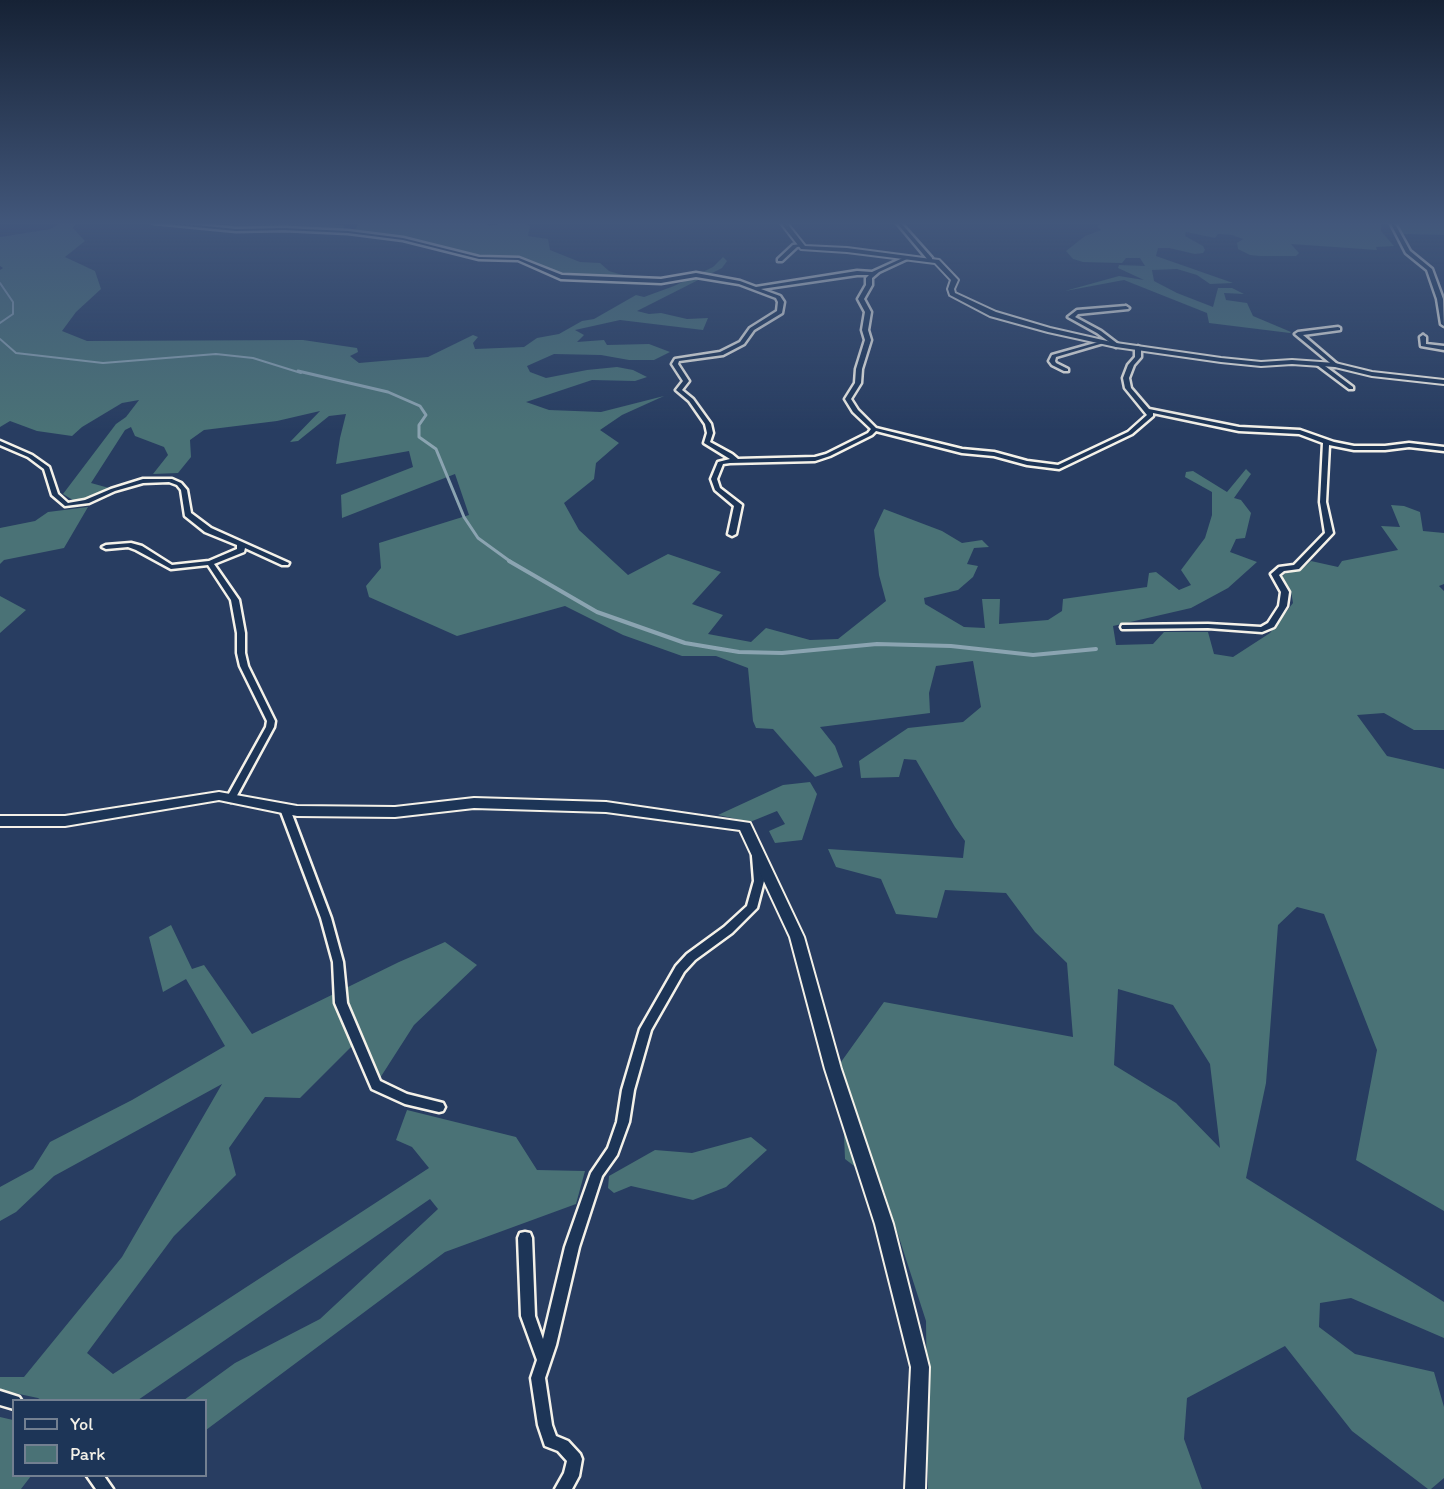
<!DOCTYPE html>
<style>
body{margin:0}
#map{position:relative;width:1444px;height:1489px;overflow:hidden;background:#283d61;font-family:Itim,sans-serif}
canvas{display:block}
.legend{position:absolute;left:12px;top:1399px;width:195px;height:78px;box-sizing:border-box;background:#1d3557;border:2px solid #738091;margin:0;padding:8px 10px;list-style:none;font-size:18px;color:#f4f1e8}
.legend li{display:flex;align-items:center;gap:12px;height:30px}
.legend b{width:30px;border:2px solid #738091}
</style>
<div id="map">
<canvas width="1444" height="1489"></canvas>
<ul class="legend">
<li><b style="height:8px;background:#1d3557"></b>Yol</li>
<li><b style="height:16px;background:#4a7276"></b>Park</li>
</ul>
</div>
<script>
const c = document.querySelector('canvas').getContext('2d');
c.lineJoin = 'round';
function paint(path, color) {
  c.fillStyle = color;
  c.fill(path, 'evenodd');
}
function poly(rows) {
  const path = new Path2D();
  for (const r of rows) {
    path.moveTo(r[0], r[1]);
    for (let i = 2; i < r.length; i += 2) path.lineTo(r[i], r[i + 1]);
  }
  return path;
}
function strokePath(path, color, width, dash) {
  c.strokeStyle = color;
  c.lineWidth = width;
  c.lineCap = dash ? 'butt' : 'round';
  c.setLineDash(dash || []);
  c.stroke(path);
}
paint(poly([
 [63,222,77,222,73,228,85,241,65,257,95,271,101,289,76,312,62,331,87,341,303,340,357,348,358,352,350,356,359,363,428,357,473,335,478,337,473,343,475,349,524,347,537,338,559,334,582,321,594,319,636,295,644,297,674,286,713,267,723,257,727,261,722,268,637,311,649,314,661,313,687,319,708,318,703,330,620,320,575,330,584,335,577,342,604,340,607,345,649,344,670,352,654,360,629,360,601,355,554,354,527,366,530,372,546,378,587,370,617,367,633,370,647,377,635,381,592,380,526,402,549,410,601,412,664,396,622,415,600,430,619,443,596,463,594,479,564,503,579,530,628,575,668,554,721,572,692,604,723,615,708,634,751,642,766,628,810,640,838,639,886,601,879,575,874,530,884,509,942,531,962,543,982,540,989,547,974,548,967,564,978,566,973,577,958,590,924,598,925,604,964,627,985,628,982,599,1000,599,999,624,1048,620,1062,611,1063,599,1147,587,1149,573,1156,572,1179,590,1191,585,1181,570,1205,538,1212,515,1212,492,1185,477,1186,472,1193,471,1227,492,1246,469,1251,474,1234,498,1241,500,1251,513,1245,538,1236,539,1230,552,1257,562,1228,588,1191,608,1113,626,1116,645,1153,644,1164,632,1208,632,1214,654,1233,657,1270,633,1293,603,1291,591,1282,578,1284,574,1303,568,1311,561,1338,567,1342,561,1398,550,1381,526,1400,527,1391,505,1404,506,1420,512,1423,531,1444,533,1444,584,1439,586,1444,591,1444,730,1414,730,1384,713,1357,715,1387,756,1444,769,1444,1211,1356,1160,1377,1050,1324,914,1297,907,1278,925,1266,1083,1246,1178,1444,1302,1444,1338,1351,1298,1320,1303,1319,1327,1355,1354,1434,1372,1444,1407,1444,1478,1431,1489,1428,1489,1352,1431,1285,1346,1187,1398,1184,1439,1202,1489,928,1489,926,1321,883,1188,845,1159,841,1062,884,1002,1073,1037,1067,963,1035,932,1006,893,945,890,937,918,896,914,881,879,836,867,828,849,963,858,965,841,955,827,916,760,904,759,899,777,861,778,859,761,908,728,963,722,981,707,973,661,936,666,929,693,930,713,820,727,835,746,843,767,815,777,773,729,756,728,753,721,748,668,716,656,682,656,623,635,565,606,457,636,369,597,366,586,381,568,379,543,469,515,455,474,342,518,341,495,413,467,409,451,336,464,340,438,346,414,329,416,298,441,290,442,320,411,277,421,204,430,190,440,191,457,178,473,153,474,168,455,164,447,135,436,131,427,125,430,91,483,109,488,76,502,63,494,116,424,126,417,139,400,122,403,82,427,72,436,37,431,10,421,0,427,0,270,3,268,0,266,0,237,50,229],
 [1118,989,1173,1005,1210,1064,1220,1148,1176,1103,1114,1065],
 [236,222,334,222,331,224,345,226,342,231,195,226,229,225],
 [350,222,484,222,490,226,506,222,521,222,530,226,528,236,548,239,550,250,580,262,600,263,609,271,619,274,635,277,567,276,552,273,520,258,477,255,402,237,355,230,358,224],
 [1104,222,1381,222,1381,231,1394,246,1376,247,1377,250,1291,244,1299,253,1296,256,1260,256,1250,255,1238,249,1237,243,1243,239,1232,235,1218,234,1215,238,1186,232,1185,236,1203,246,1205,250,1203,253,1195,254,1169,248,1158,248,1156,256,1233,283,1210,284,1197,275,1177,269,1152,270,1154,281,1177,293,1213,307,1218,288,1232,288,1244,294,1224,293,1226,300,1247,303,1253,316,1291,332,1290,333,1209,323,1207,313,1124,280,1065,291,1119,276,1144,280,1118,268,1119,265,1145,266,1140,258,1126,258,1122,263,1083,262,1073,259,1066,251,1085,236,1101,230,1097,226],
 [1395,222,1444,223,1444,235,1402,234],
 [88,507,64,548,4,560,0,564,0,528,35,521,48,512],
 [0,596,26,610,0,633],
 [810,782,817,794,802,840,775,843,769,831,785,824,777,811,750,822,718,815,783,785],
 [171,925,192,969,204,965,252,1034,399,962,445,942,477,965,414,1025,380,1078,361,1037,300,1098,265,1097,229,1148,236,1175,174,1236,87,1353,113,1374,429,1168,412,1147,396,1140,407,1110,516,1137,537,1170,585,1171,576,1204,445,1252,206,1430,206,1400,184,1400,235,1363,320,1319,438,1209,430,1199,138,1400,41,1400,38,1398,0,1390,0,1377,24,1377,122,1257,222,1084,54,1176,16,1212,0,1221,0,1187,33,1169,50,1142,132,1100,225,1046,186,979,163,992,149,937],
 [751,1137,767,1150,726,1187,693,1200,631,1186,614,1193,608,1188,609,1176,655,1150,692,1153],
 [0,1417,13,1420,14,1476,31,1476,21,1489,0,1489]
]), '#4a7276');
strokePath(poly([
 [0,283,13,302,13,314,0,323],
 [0,339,16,353,103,363,216,354,253,358,301,373]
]), '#8ba4b1', 2);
strokePath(poly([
 [298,371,388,392,420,406,426,415,419,425,419,437,436,449,464,517,478,538,511,562]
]), '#8ba4b1', 3);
strokePath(poly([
 [509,561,597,612,685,643,739,652,782,653,877,644,951,646,1033,655,1096,649]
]), '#8ba4b1', 4);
const minor = poly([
 [152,222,167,222,236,229,284,228,348,231,403,238,479,257,519,258,562,275,661,279,696,273,740,281,756,287,857,271,872,272,905,257,907,258,907,259,879,272,872,278,872,285,864,299,871,312,868,330,871,340,862,369,861,383,851,399,858,410,876,428,962,449,994,452,1027,461,1058,465,1128,432,1147,415,1125,388,1123,378,1128,365,1135,357,1135,348,1138,346,1141,348,1141,357,1134,365,1129,378,1131,388,1149,409,1239,427,1300,430,1334,442,1354,446,1385,446,1409,443,1444,447,1444,451,1409,447,1385,450,1354,450,1329,445,1326,502,1333,533,1299,569,1284,571,1279,575,1289,592,1287,606,1274,627,1262,632,1208,628,1125,629,1122,629,1121,627,1122,625,1208,624,1261,627,1268,623,1279,606,1281,592,1271,574,1279,567,1294,565,1325,533,1320,502,1323,443,1299,434,1239,431,1153,413,1153,416,1132,434,1059,469,1027,465,994,456,962,453,876,431,872,435,830,456,815,461,730,463,723,464,717,479,720,488,742,505,736,534,732,536,728,534,734,506,715,490,711,479,718,462,730,459,704,443,707,433,705,424,689,401,676,390,683,381,672,364,675,359,720,352,740,342,750,328,777,311,778,302,776,298,739,284,696,277,661,283,561,279,518,260,479,259,403,240,348,233,284,230,236,231,154,223,152,222],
 [857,275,869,275,866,278,866,285,858,299,865,312,862,330,865,340,856,369,855,383,845,399,853,412,871,429,868,433,826,454,815,457,738,459,732,454,710,442,713,433,711,424,693,399,682,390,689,381,678,364,679,361,723,355,744,344,754,330,782,313,784,302,780,296,761,289,857,275],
 [896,222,900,222,932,258,932,260,928,260,896,222],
 [1390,222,1394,222,1410,251,1432,269,1443,299,1444,326,1441,324,1437,299,1427,270,1406,253,1390,222],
 [801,244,803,245,803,246,797,247,782,261,778,261,778,259,793,245,801,244],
 [1126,306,1129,308,1128,309,1078,314,1075,317,1101,331,1118,344,1118,346,1116,347,1097,333,1068,317,1077,310,1126,306],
 [1338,327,1340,328,1340,330,1303,335,1337,364,1338,365,1335,367,1295,334,1298,332,1338,327],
 [1423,335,1426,337,1426,344,1444,346,1444,350,1421,346,1420,337,1423,335],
 [1102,341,1107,342,1056,357,1055,361,1056,363,1068,369,1068,371,1064,371,1052,365,1049,361,1052,355,1102,341],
 [1317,363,1321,363,1353,387,1353,389,1349,389,1317,365,1317,363],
 [0,441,32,455,49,467,58,494,68,503,85,500,111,489,143,479,172,479,181,483,187,490,191,513,211,528,289,563,288,565,282,565,245,548,244,552,214,564,239,600,245,633,245,653,248,666,275,721,274,727,234,801,231,802,228,801,226,799,266,727,267,721,240,666,237,653,237,633,231,600,208,565,171,569,136,550,128,547,106,549,102,547,106,545,131,543,142,546,172,565,209,561,237,549,237,545,205,532,185,516,181,490,177,485,169,482,143,483,115,491,89,503,65,506,52,495,44,469,28,457,0,445,0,441],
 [285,806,288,807,290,809,331,918,343,962,347,1003,380,1081,407,1094,443,1103,445,1107,443,1111,439,1112,405,1104,372,1089,335,1003,333,962,321,918,280,809,282,807,285,806],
 [757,852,761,853,762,856,764,881,757,908,732,933,695,960,684,972,651,1030,634,1090,629,1122,617,1155,602,1176,579,1247,556,1345,545,1378,552,1425,556,1436,568,1441,580,1454,582,1459,579,1476,572,1489,555,1489,564,1473,567,1461,558,1451,545,1446,538,1425,531,1378,537,1360,521,1316,518,1238,520,1233,525,1232,530,1233,532,1238,535,1316,543,1339,565,1247,591,1173,608,1148,617,1122,622,1090,640,1029,676,966,687,954,724,927,747,906,754,881,752,856,753,853,757,852],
 [0,1391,19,1397,21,1400,14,1400,14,1409,0,1405,0,1391],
 [87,1476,104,1476,113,1489,96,1489,87,1476]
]);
const tertiary = poly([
 [780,222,786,222,805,246,847,248,939,260,958,280,954,289,955,293,996,312,1050,328,1116,343,1221,358,1261,362,1292,360,1335,363,1372,372,1444,380,1444,384,1372,376,1335,367,1292,364,1261,366,1221,362,1116,347,1048,332,990,316,950,295,948,289,951,280,935,263,847,252,801,249,780,222],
 [219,792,297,806,395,807,474,798,606,802,750,823,804,937,841,1069,893,1224,929,1367,925,1489,905,1489,911,1367,875,1224,825,1069,790,937,740,830,606,812,474,808,395,817,297,816,219,800,65,826,0,826,0,816,65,816,219,792]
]);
strokePath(minor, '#f4f1e8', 5);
strokePath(tertiary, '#f4f1e8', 4);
paint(minor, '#1d3557');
paint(tertiary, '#1d3557');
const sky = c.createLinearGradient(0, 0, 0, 430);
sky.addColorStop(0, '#162235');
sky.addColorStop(0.52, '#42577b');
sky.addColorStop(1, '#42577b00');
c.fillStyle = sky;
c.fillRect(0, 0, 1444, 430);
</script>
